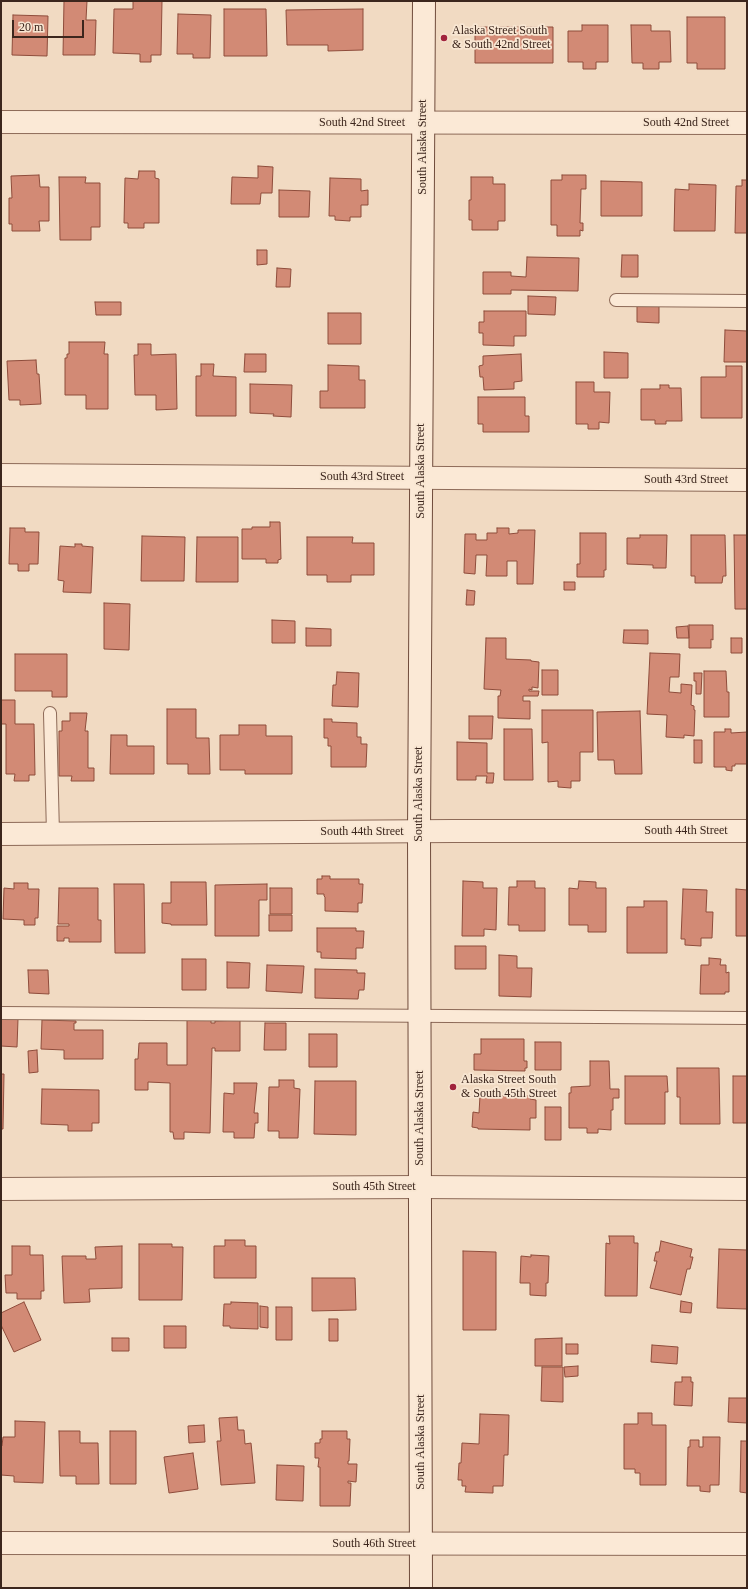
<!DOCTYPE html>
<style>
body{margin:0}
#map{position:relative;width:748px;height:1589px;overflow:hidden;background:#f1dac2;font-family:Georgia,serif}
canvas{display:block}
.frame{position:absolute;inset:0;border:2px solid #3c261d;pointer-events:none}
.scale{position:absolute;left:12px;top:20px;width:72px;height:18px;box-sizing:border-box;border:2px solid #3c261d;border-top:0;padding-left:5px;font-size:12px;line-height:14px;white-space:nowrap;color:#3c261d;-webkit-text-stroke:3px #f8e6d2;paint-order:stroke}
</style>
<div id="map">
<canvas width="748" height="1589"></canvas>
<div class="frame"></div>
<div class="scale">20 m</div>
</div>
<script>
const c = document.querySelector('canvas').getContext('2d');
c.lineJoin = 'round';
function paint(path, color) {
  c.fillStyle = color;
  c.fill(path, 'evenodd');
}
function poly(rows) {
  const path = new Path2D();
  for (const r of rows) {
    path.moveTo(r[0], r[1]);
    for (let i = 2; i < r.length; i += 2) path.lineTo(r[i], r[i + 1]);
  }
  return path;
}
function strokePath(path, color, width, dash) {
  c.strokeStyle = color;
  c.lineWidth = width;
  c.lineCap = dash ? 'butt' : 'round';
  c.setLineDash(dash || []);
  c.stroke(path);
}
function write(font, color, halo, rows, align = 'center') {
  c.font = font + ' Georgia,serif';
  c.lineWidth = 3.5;
  c.setLineDash([]);
  c.textBaseline = 'middle';
  c.strokeStyle = halo;
  c.fillStyle = color;
  for (const [text, x, y, turn = 0] of rows) {
    c.save();
    c.translate(x, y);
    c.rotate((+turn || 0) * Math.PI / 180);
    c.textAlign = isNaN(turn) ? turn : align;
    if (halo) c.strokeText(text, 0, 0);
    c.fillText(text, 0, 0);
    c.restore();
  }
}
const building = poly([
 [64,1,87,1,86,20,96,20,95,55,63,55,64,1],
 [133,1,162,1,161,55,151,55,151,62,140,62,140,54,113,53,114,9,133,9,133,1],
 [224,9,266,9,267,56,224,56,224,9],
 [363,9,363,50,328,51,328,45,287,45,286,10,363,9],
 [178,14,211,15,210,58,193,58,193,54,177,54,178,14],
 [13,15,48,16,47,56,12,55,13,15],
 [687,17,725,17,725,69,697,69,697,63,687,63,687,17],
 [582,25,608,25,608,62,596,62,596,69,583,69,583,62,568,62,568,31,582,31,582,25],
 [631,25,651,25,651,31,670,31,671,62,659,62,659,69,643,69,643,63,632,63,631,25],
 [475,27,553,27,553,63,475,63,475,27],
 [258,166,273,167,272,193,261,193,260,204,231,204,232,177,258,178,258,166],
 [139,171,155,171,155,178,159,179,159,223,144,223,144,228,128,228,128,223,124,223,125,178,138,179,139,171],
 [39,175,40,187,49,187,49,221,39,221,40,231,12,231,12,224,9,224,9,198,12,198,11,176,39,175],
 [562,175,586,175,586,189,581,189,580,223,583,223,583,231,580,230,580,236,557,236,557,225,551,225,551,180,562,180,562,175],
 [59,177,86,177,85,183,100,183,100,227,91,227,91,240,60,240,59,177],
 [471,177,493,177,493,184,505,184,505,221,498,221,498,230,472,230,472,220,469,220,469,200,471,200,471,177],
 [330,178,361,179,361,191,368,190,368,205,361,205,361,217,350,217,350,221,335,220,335,216,329,216,330,178],
 [742,180,747,180,747,233,735,233,736,186,742,186,742,180],
 [601,181,642,182,642,216,601,216,601,181],
 [689,184,716,185,715,231,674,231,675,189,689,190,689,184],
 [279,190,310,191,309,217,279,217,279,190],
 [257,250,267,250,267,264,257,265,257,250],
 [622,255,638,255,638,277,621,277,622,255],
 [527,257,579,258,578,291,511,290,511,294,483,294,483,272,511,272,511,276,526,277,527,257],
 [277,268,291,269,290,287,276,287,277,268],
 [528,296,556,297,555,315,528,314,528,296],
 [95,302,121,302,121,315,96,315,95,302],
 [637,304,659,304,659,323,637,322,637,304],
 [484,311,526,311,526,336,514,336,514,346,483,345,483,333,479,333,479,322,484,322,484,311],
 [328,313,361,313,361,344,328,344,328,313],
 [725,330,747,331,747,362,724,362,725,330],
 [69,342,105,342,104,354,108,354,108,409,86,409,86,395,65,395,65,358,67,358,67,354,69,354,69,342],
 [138,344,151,344,151,355,176,354,177,409,156,410,156,395,135,395,134,355,138,355,138,344],
 [604,352,628,353,628,378,604,378,604,352],
 [245,354,266,354,266,372,244,372,245,354],
 [521,354,522,381,514,382,514,389,484,390,483,377,480,377,479,366,483,365,483,356,521,354],
 [36,360,37,374,39,374,41,404,20,405,20,400,9,400,7,361,36,360],
 [201,364,214,364,213,376,236,377,236,416,196,416,196,376,201,376,201,364],
 [328,365,359,366,359,380,365,380,365,408,320,408,320,391,328,391,328,365],
 [726,366,742,366,742,418,701,418,701,377,726,377,726,366],
 [576,382,594,382,594,392,610,392,609,423,599,422,599,429,588,429,588,424,576,424,576,382],
 [250,384,292,385,291,417,273,416,274,414,250,413,250,384],
 [660,385,669,385,669,388,681,388,682,421,666,421,666,424,655,424,655,420,641,420,641,389,660,389,660,385],
 [478,397,525,397,525,416,529,416,529,432,483,432,483,424,478,424,478,397],
 [270,522,280,522,281,559,278,560,278,563,266,563,266,559,242,559,242,529,252,529,252,527,270,527,270,522],
 [10,528,25,528,25,532,39,532,38,564,29,564,29,571,18,571,18,564,9,564,10,528],
 [497,528,509,528,509,534,518,533,518,530,535,530,533,584,517,584,517,561,507,561,507,576,486,576,487,555,476,555,475,574,464,573,465,534,476,534,476,540,487,540,487,533,497,533,497,528],
 [580,533,606,533,606,570,604,570,604,577,577,577,577,564,580,564,580,533],
 [640,535,667,535,666,568,653,568,653,565,627,564,627,538,640,538,640,535],
 [691,535,725,535,726,576,723,576,722,583,695,583,695,576,691,576,691,535],
 [734,535,747,535,747,609,735,609,734,535],
 [142,536,185,537,184,581,141,581,142,536],
 [197,537,238,537,238,582,196,582,197,537],
 [307,537,353,537,352,543,374,543,374,575,351,575,351,582,327,582,327,575,307,575,307,537],
 [75,544,82,544,82,546,93,547,91,593,63,592,64,581,58,580,60,546,75,547,75,544],
 [564,582,575,582,575,590,564,590,564,582],
 [467,590,475,591,474,605,466,605,467,590],
 [104,603,130,604,129,650,104,649,104,603],
 [272,620,295,621,295,643,272,643,272,620],
 [689,625,713,625,713,640,711,639,711,648,689,648,689,625],
 [688,626,689,638,677,638,676,627,688,626],
 [306,628,331,629,331,646,306,646,306,628],
 [624,630,648,630,648,644,623,643,624,630],
 [486,638,506,638,506,659,531,660,531,661,539,662,538,688,532,687,532,690,529,689,529,691,539,691,538,696,523,696,523,701,530,701,530,719,498,718,498,696,500,696,501,690,484,689,486,638],
 [731,638,742,638,742,653,731,653,731,638],
 [650,653,680,654,679,677,670,677,669,692,681,693,681,684,692,685,691,705,694,706,694,710,695,710,694,736,684,735,684,738,666,737,667,715,647,714,650,653],
 [15,654,67,654,67,697,52,697,52,691,15,691,15,654],
 [542,670,558,670,558,695,542,695,542,670],
 [704,671,726,671,727,692,729,692,729,717,704,717,704,671],
 [337,672,359,673,358,707,332,706,333,685,336,685,337,672],
 [694,673,702,673,701,694,696,694,696,681,694,681,694,673],
 [1,700,15,700,15,724,34,724,35,775,29,775,29,781,14,781,15,774,6,774,6,724,1,724,1,700],
 [167,709,196,709,196,738,209,738,210,774,188,774,188,764,167,764,167,709],
 [542,710,593,710,593,752,580,752,580,781,571,781,571,788,558,787,558,781,548,782,548,742,542,743,542,710],
 [640,711,642,774,615,774,614,760,598,760,597,712,640,711],
 [70,713,87,713,85,731,88,731,88,768,94,768,94,781,71,781,72,776,59,776,59,731,62,731,62,721,70,721,70,713],
 [469,716,493,716,492,739,469,739,469,716],
 [324,719,332,719,332,722,357,723,357,737,361,737,361,744,367,744,366,767,331,767,331,746,328,746,328,738,324,738,324,719],
 [239,725,266,725,266,736,292,736,292,774,245,774,245,770,220,770,220,735,239,735,239,725],
 [504,729,532,729,533,780,504,780,504,729],
 [725,729,731,729,731,733,747,732,747,764,735,764,735,766,732,766,732,771,726,770,726,767,714,767,714,732,725,732,725,729],
 [111,735,127,735,127,746,154,746,154,774,110,774,111,735],
 [694,740,702,740,702,763,694,763,694,740],
 [457,742,487,743,487,773,494,773,493,783,486,783,487,776,476,776,476,780,457,780,457,742],
 [322,876,330,876,330,879,359,879,359,884,363,884,362,903,358,903,358,912,325,911,325,897,324,896,324,894,317,894,317,879,322,879,322,876],
 [463,881,483,882,483,888,497,888,496,930,484,929,484,936,462,936,463,881],
 [517,881,535,881,535,888,545,888,545,931,519,931,519,925,508,925,509,887,517,887,517,881],
 [579,881,596,882,596,888,606,888,606,932,588,932,588,925,569,925,569,888,578,889,579,881],
 [171,882,206,882,207,925,171,925,171,924,162,923,162,903,171,903,171,882],
 [14,883,28,883,28,889,39,889,38,918,35,918,35,925,24,925,24,920,3,919,4,888,14,889,14,883],
 [114,884,144,884,145,953,115,953,114,884],
 [267,884,267,900,259,900,259,936,215,936,215,885,267,884],
 [59,888,98,888,98,920,101,920,101,942,69,942,69,938,64,938,64,941,57,941,57,926,69,926,69,924,58,924,59,888],
 [270,888,292,888,292,914,270,914,270,888],
 [683,889,707,890,706,912,713,912,712,938,701,938,701,946,685,945,685,939,681,939,683,889],
 [736,889,747,890,747,936,736,936,736,889],
 [644,901,667,901,667,953,627,953,627,907,644,907,644,901],
 [269,915,292,915,292,931,269,931,269,915],
 [317,928,356,928,356,931,364,931,363,948,356,948,356,959,321,958,321,952,317,952,317,928],
 [455,946,486,946,486,969,455,969,455,946],
 [499,955,517,956,517,968,532,968,531,997,499,996,499,955],
 [709,958,721,959,720,965,726,965,726,973,729,972,729,992,725,992,725,994,700,994,701,965,709,965,709,958],
 [182,959,206,959,206,990,182,990,182,959],
 [227,962,250,963,249,988,227,988,227,962],
 [267,965,304,966,302,993,266,991,267,965],
 [315,969,357,970,357,973,365,973,364,990,359,990,358,999,315,998,315,969],
 [28,970,48,970,49,994,29,993,28,970],
 [1,1019,18,1019,17,1047,1,1046,1,1019],
 [42,1020,76,1021,76,1023,74,1023,74,1030,103,1030,103,1059,64,1059,64,1050,41,1049,42,1020],
 [187,1020,211,1020,211,1023,215,1023,215,1021,240,1020,240,1051,215,1051,215,1048,212,1048,210,1133,184,1132,184,1139,174,1139,173,1132,170,1132,170,1083,148,1082,148,1090,135,1090,135,1059,138,1059,139,1043,167,1043,167,1065,187,1065,187,1020],
 [265,1023,286,1023,286,1050,264,1050,265,1023],
 [309,1034,337,1034,337,1067,309,1067,309,1034],
 [481,1039,524,1039,524,1061,527,1061,527,1068,525,1068,525,1071,474,1070,474,1054,481,1054,481,1039],
 [535,1042,561,1042,561,1070,535,1070,535,1042],
 [37,1050,38,1072,29,1073,28,1051,37,1050],
 [590,1061,609,1061,610,1089,619,1089,619,1098,613,1098,613,1110,611,1110,611,1130,598,1129,598,1133,587,1133,587,1128,569,1128,569,1093,571,1093,571,1087,590,1086,590,1061],
 [677,1068,719,1068,720,1124,680,1124,680,1097,677,1097,677,1068],
 [1,1074,4,1074,3,1129,1,1129,1,1074],
 [625,1076,667,1076,668,1092,665,1092,665,1124,625,1124,625,1076],
 [733,1076,747,1076,747,1123,733,1123,733,1076],
 [279,1080,294,1080,294,1088,300,1089,298,1138,279,1138,279,1131,268,1131,269,1087,279,1087,279,1080],
 [315,1081,356,1081,356,1135,314,1134,315,1081],
 [234,1083,257,1083,254,1113,258,1113,258,1123,255,1123,254,1138,234,1138,234,1132,223,1132,224,1093,234,1094,234,1083],
 [42,1089,99,1090,99,1123,92,1123,92,1131,68,1131,68,1125,41,1124,42,1089],
 [480,1096,530,1096,530,1099,536,1100,536,1118,530,1118,530,1130,478,1129,478,1128,472,1127,473,1112,479,1113,480,1096],
 [545,1107,561,1107,561,1140,545,1140,545,1107],
 [609,1236,634,1236,634,1243,638,1243,637,1296,605,1296,606,1243,610,1244,609,1236],
 [225,1240,245,1240,245,1246,256,1246,256,1278,214,1278,214,1246,225,1246,225,1240],
 [661,1241,692,1249,690,1257,693,1257,690,1269,687,1269,681,1295,650,1288,657,1261,654,1261,656,1252,659,1252,661,1241],
 [139,1244,172,1244,172,1247,183,1247,182,1300,139,1300,139,1244],
 [12,1246,30,1246,30,1255,43,1255,44,1291,41,1291,41,1299,17,1299,17,1293,6,1293,5,1275,12,1275,12,1246],
 [122,1246,122,1288,89,1289,90,1302,64,1303,62,1256,86,1256,86,1259,96,1259,95,1247,122,1246],
 [719,1249,747,1250,747,1309,717,1308,719,1249],
 [463,1251,496,1252,496,1330,463,1330,463,1251],
 [531,1255,549,1256,548,1283,546,1283,546,1296,530,1295,530,1283,520,1283,521,1256,531,1257,531,1255],
 [312,1278,355,1278,356,1310,312,1311,312,1278],
 [681,1301,692,1303,691,1313,680,1312,681,1301],
 [24,1302,41,1340,14,1352,1,1325,1,1313,24,1302],
 [231,1302,258,1303,258,1329,230,1328,230,1326,223,1326,224,1304,231,1304,231,1302],
 [260,1306,268,1307,268,1328,260,1327,260,1306],
 [276,1307,292,1307,292,1340,276,1340,276,1307],
 [329,1319,338,1319,338,1341,329,1341,329,1319],
 [164,1326,186,1326,186,1348,164,1348,164,1326],
 [112,1338,129,1338,129,1351,112,1351,112,1338],
 [562,1338,562,1366,535,1366,535,1339,562,1338],
 [566,1344,578,1344,578,1354,566,1354,566,1344],
 [652,1345,678,1347,677,1364,651,1362,652,1345],
 [578,1366,578,1376,565,1377,564,1367,578,1366],
 [542,1367,563,1367,563,1402,541,1401,542,1367],
 [682,1377,691,1377,691,1382,693,1382,692,1406,674,1405,675,1382,682,1382,682,1377],
 [729,1398,747,1398,747,1423,728,1422,729,1398],
 [638,1413,652,1413,652,1425,666,1425,666,1485,640,1485,640,1473,635,1473,635,1469,624,1469,624,1424,638,1424,638,1413],
 [480,1414,509,1415,508,1455,504,1455,503,1486,493,1486,493,1493,465,1492,466,1486,462,1486,462,1480,458,1480,459,1463,461,1463,462,1443,479,1444,480,1414],
 [237,1417,238,1430,244,1430,245,1444,251,1443,255,1483,221,1485,217,1441,221,1441,219,1418,237,1417],
 [15,1421,45,1422,43,1483,14,1482,14,1476,1,1475,1,1446,2,1446,3,1437,15,1437,15,1421],
 [204,1425,205,1442,189,1443,188,1426,204,1425],
 [59,1431,80,1431,80,1443,98,1443,99,1484,76,1484,76,1476,60,1476,59,1431],
 [110,1431,136,1431,136,1484,110,1484,110,1431],
 [322,1431,347,1431,347,1439,350,1439,349,1461,348,1461,348,1464,357,1464,356,1482,348,1481,348,1483,351,1483,350,1506,320,1506,320,1467,318,1467,319,1458,315,1458,315,1443,320,1443,320,1439,322,1439,322,1431],
 [703,1437,720,1437,719,1485,710,1485,710,1492,700,1491,700,1486,687,1486,688,1447,690,1447,690,1440,699,1440,699,1447,703,1447,703,1437],
 [741,1441,747,1441,747,1493,740,1492,741,1441],
 [193,1453,198,1489,169,1493,164,1457,193,1453],
 [277,1465,304,1466,303,1501,276,1500,277,1465]
]);
paint(building, '#d28a75');
strokePath(building, '#8e4c3b', 1);
const lane = poly([
 [616,300,747,301],
 [50,713,53,834],
 [1,1013,747,1018]
]);
const street = poly([
 [1,122,747,123],
 [1,475,747,480],
 [1,834,452,831,747,831],
 [1,1189,420,1187,747,1189],
 [1,1543,747,1544]
]);
const secondary = poly([
 [421,1588,419,831,424,1]
]);
strokePath(lane, '#8d6a58', 14);
strokePath(street, '#8d6a58', 24);
strokePath(secondary, '#6f4b3b', 24);
strokePath(lane, '#fbe9d6', 12);
strokePath(street, '#fbe9d6', 22);
strokePath(secondary, '#fbe9d6', 22);
for (const [x, y, r, color] of [
 [444,38,4,"#a1233c"],
 [453,1087,4,"#a1233c"]
]) {
  const dot = new Path2D();
  dot.arc(x, y, r, 0, 2 * Math.PI);
  c.fillStyle = color;
  c.fill(dot);
  strokePath(dot, '#f8e6d2', 1.5);
}
write('12px', '#3c261d', '#f8e6d2', [
 ["Alaska Street South",452,31],
 ["& South 42nd Street",452,45],
 ["Alaska Street South",461,1080],
 ["& South 45th Street",461,1094]
], 'left');
write('12px', '#3c261d', '#f8e6d2', [
 ["South 42nd Street",362,123],
 ["South 42nd Street",686,123],
 ["South Alaska Street",423,147,-90],
 ["South Alaska Street",421,471,-90],
 ["South 43rd Street",362,477],
 ["South 43rd Street",686,480],
 ["South Alaska Street",419,794,-90],
 ["South 44th Street",686,831],
 ["South 44th Street",362,832],
 ["South Alaska Street",420,1118,-90],
 ["South 45th Street",374,1187],
 ["South Alaska Street",421,1442,-90],
 ["South 46th Street",374,1544]
]);
</script>
